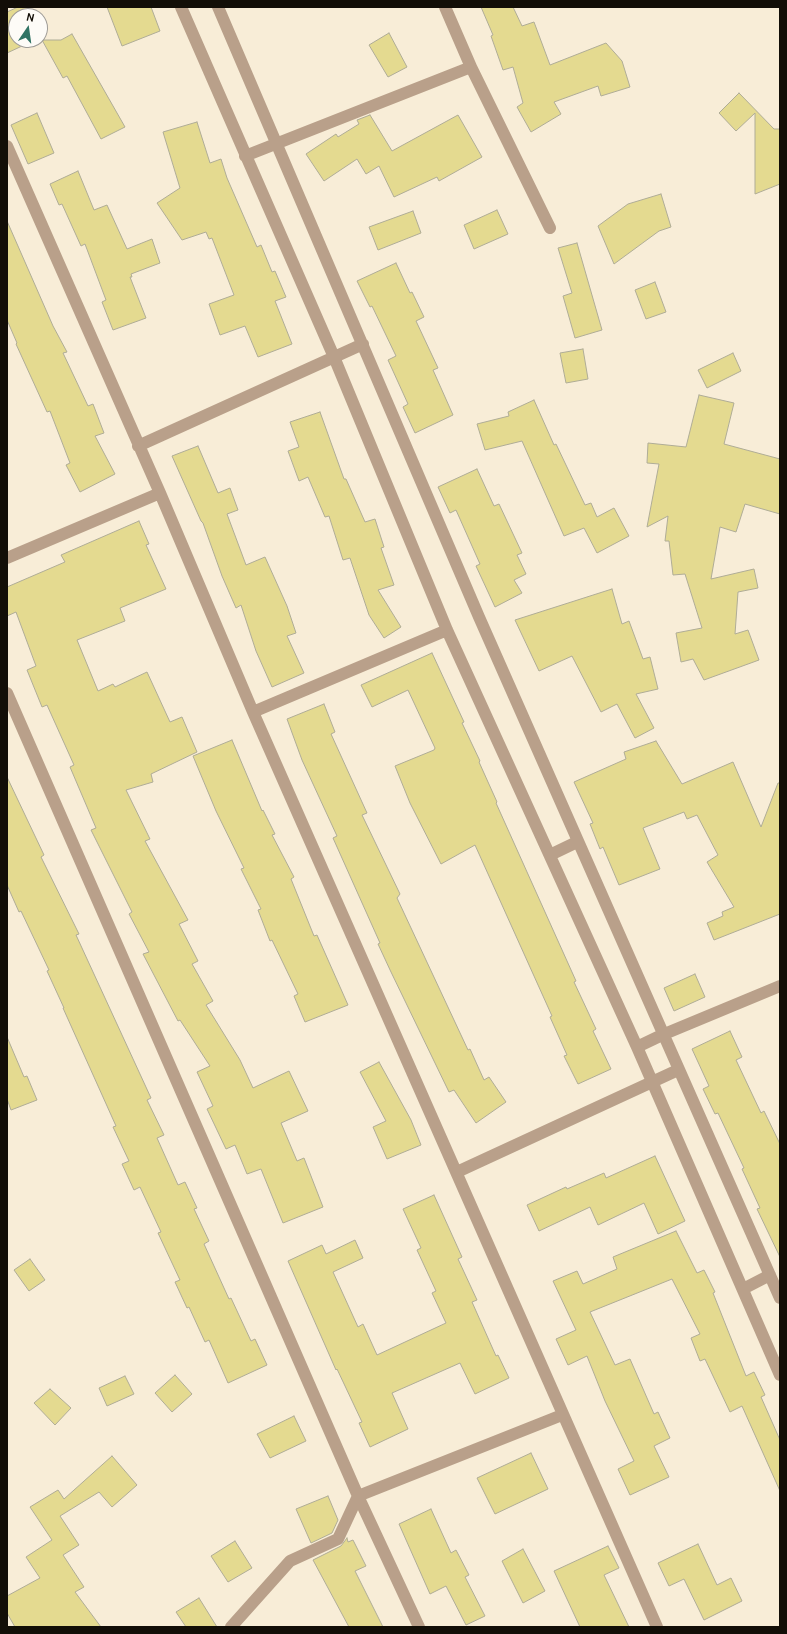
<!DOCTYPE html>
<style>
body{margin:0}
#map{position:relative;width:787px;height:1634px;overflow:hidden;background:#f8edd7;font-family:Cabin,sans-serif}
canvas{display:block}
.frame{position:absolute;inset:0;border:8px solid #120e07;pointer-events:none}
.north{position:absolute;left:8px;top:8px;width:40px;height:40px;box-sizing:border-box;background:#fdfbf7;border:1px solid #9f9c97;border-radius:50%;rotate:13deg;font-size:11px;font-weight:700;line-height:16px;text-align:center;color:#120e07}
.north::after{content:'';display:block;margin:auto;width:14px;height:18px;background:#307364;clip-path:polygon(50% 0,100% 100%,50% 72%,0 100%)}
</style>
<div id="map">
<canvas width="787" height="1634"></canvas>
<div class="frame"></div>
<div class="north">N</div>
</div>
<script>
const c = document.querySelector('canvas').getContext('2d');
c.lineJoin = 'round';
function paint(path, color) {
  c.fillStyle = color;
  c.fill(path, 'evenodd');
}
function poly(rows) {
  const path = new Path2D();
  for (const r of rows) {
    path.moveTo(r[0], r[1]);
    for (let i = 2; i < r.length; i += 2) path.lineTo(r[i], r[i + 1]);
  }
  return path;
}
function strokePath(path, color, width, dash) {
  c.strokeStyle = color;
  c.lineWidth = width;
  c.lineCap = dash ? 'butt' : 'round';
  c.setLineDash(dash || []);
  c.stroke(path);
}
const building = poly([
 [18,7,28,7,32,16,16,16,16,40,35,40,7,53,7,12,18,7],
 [107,7,151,7,160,31,122,46,107,7],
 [481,7,513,7,522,26,534,22,550,65,606,43,622,61,630,87,601,96,598,86,554,102,561,114,531,132,517,107,523,103,513,67,503,70,491,36,493,35,481,7],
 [389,33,407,67,388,77,369,45,389,33],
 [72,34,125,127,101,139,67,76,63,78,42,40,61,40,72,34],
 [739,93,774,129,780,129,780,184,755,194,755,113,736,131,719,113,739,93],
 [37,113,54,153,28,164,11,125,37,113],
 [370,115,392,151,458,115,482,157,439,181,437,177,394,197,379,166,366,174,357,159,324,181,306,154,336,134,338,137,359,124,357,120,370,115],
 [197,122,210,163,221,159,227,178,257,247,261,245,272,272,275,271,286,297,275,301,292,344,258,357,245,326,220,335,209,304,234,295,212,238,209,239,206,232,182,240,157,203,180,188,163,132,197,122],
 [78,171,94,210,107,205,127,249,152,239,160,263,131,274,132,277,130,277,146,318,113,330,102,302,106,300,85,244,81,246,62,204,59,205,50,184,78,171],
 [661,194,671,227,659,231,614,264,598,226,628,204,661,194],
 [497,210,508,234,474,249,464,225,497,210],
 [413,211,421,233,378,250,369,227,413,211],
 [7,221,53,326,67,352,63,353,88,406,93,404,104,433,95,436,115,474,80,492,66,465,70,463,50,411,47,412,16,344,17,343,7,320,7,221],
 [577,243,602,330,575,338,563,296,572,293,558,248,577,243],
 [396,263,410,293,412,292,424,317,416,321,438,368,433,370,453,415,415,433,403,407,408,404,388,360,396,356,372,306,370,307,357,281,396,263],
 [655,282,666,312,646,319,635,290,655,282],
 [583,349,588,379,566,383,560,353,583,349],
 [733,353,741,371,707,388,698,370,733,353],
 [699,395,734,403,724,444,780,459,780,514,745,504,736,532,720,527,711,579,754,569,758,588,738,592,735,634,748,630,759,660,704,680,693,659,681,662,676,633,702,628,685,574,673,575,669,541,665,541,668,516,647,527,659,464,647,463,648,443,686,447,699,395],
 [534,400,554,445,556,444,585,505,591,503,597,517,614,508,629,536,597,553,584,528,564,536,522,441,485,450,477,424,509,416,508,412,534,400],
 [320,412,344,479,346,479,365,522,375,519,384,547,381,548,394,585,378,590,401,627,384,638,369,615,350,558,343,560,329,516,325,517,308,477,299,481,288,451,299,447,290,422,320,412],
 [198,446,218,493,230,488,238,510,227,514,246,565,265,557,287,606,296,633,287,636,304,673,272,687,256,651,241,605,236,608,222,576,203,523,201,521,172,456,198,446],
 [477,469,494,506,499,504,522,553,517,555,526,574,514,580,522,593,495,607,476,566,480,564,456,510,450,513,438,487,477,469],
 [139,521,149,544,146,545,166,589,120,608,125,621,77,640,98,691,113,684,115,687,147,672,170,722,182,717,197,752,151,774,153,782,126,790,150,839,145,841,188,920,179,924,198,961,192,964,213,1001,206,1005,240,1060,253,1088,289,1071,308,1111,281,1123,297,1161,304,1158,323,1207,283,1223,261,1169,247,1174,235,1145,226,1149,207,1109,213,1106,197,1072,210,1066,180,1020,178,1021,143,954,149,952,129,914,132,912,91,830,96,828,70,767,74,765,47,705,42,707,27,670,36,666,16,612,7,616,7,587,65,562,61,555,139,521],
 [612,589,622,624,629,621,643,659,650,657,658,689,636,694,654,728,635,738,617,704,601,712,572,656,539,671,515,620,612,589],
 [432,653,464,722,462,723,480,761,479,762,497,802,496,803,576,981,574,982,596,1029,593,1031,611,1069,578,1084,564,1056,567,1055,550,1017,552,1016,475,845,441,864,410,803,395,766,434,750,435,748,408,690,372,707,361,685,432,653],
 [324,704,335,732,331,734,367,813,362,815,400,894,397,898,468,1050,470,1049,484,1080,489,1077,506,1102,476,1123,454,1090,449,1092,391,972,378,944,380,943,333,838,337,836,302,760,287,719,324,704],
 [232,740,262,811,263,810,275,834,272,835,294,877,291,879,314,936,317,935,348,1005,305,1022,294,996,298,994,272,940,270,941,258,910,261,909,241,869,244,868,216,811,193,756,232,740],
 [656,741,682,784,733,762,761,827,778,783,780,783,780,914,714,940,707,923,723,916,722,912,734,907,707,862,718,855,697,815,687,819,684,812,643,828,660,869,619,885,603,847,600,849,590,824,593,823,574,782,626,759,624,752,656,741],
 [7,777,44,855,41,857,79,934,76,935,151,1098,147,1100,164,1135,157,1138,178,1185,185,1182,197,1208,194,1209,209,1241,204,1244,229,1299,231,1298,251,1341,255,1339,267,1365,228,1383,209,1340,205,1342,189,1307,187,1308,175,1282,180,1280,158,1233,161,1232,140,1187,134,1190,122,1164,129,1161,113,1127,116,1126,63,1008,64,1008,47,971,49,970,21,911,19,912,7,885,7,777],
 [695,974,705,997,674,1011,664,988,695,974],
 [730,1031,742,1057,736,1060,761,1113,764,1111,780,1144,780,1257,757,1209,760,1208,742,1169,744,1168,718,1113,715,1114,703,1089,709,1086,692,1049,730,1031],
 [7,1037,24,1077,27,1076,37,1100,11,1110,7,1099,7,1037],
 [379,1062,411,1120,421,1145,387,1159,373,1127,386,1121,360,1072,379,1062],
 [655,1156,685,1221,658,1234,644,1203,598,1225,590,1207,539,1231,527,1205,566,1187,567,1189,604,1173,606,1178,655,1156],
 [434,1195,462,1257,458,1259,477,1300,472,1302,496,1356,498,1355,509,1378,475,1394,460,1363,392,1393,408,1429,370,1447,359,1423,362,1422,337,1369,336,1370,288,1261,322,1245,326,1254,355,1240,363,1258,333,1272,358,1327,363,1324,377,1355,446,1323,432,1293,436,1291,417,1250,421,1248,403,1209,434,1195],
 [676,1231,697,1273,704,1270,715,1292,713,1293,746,1376,754,1372,765,1395,761,1397,780,1440,780,1491,742,1406,730,1412,705,1359,700,1361,691,1338,700,1334,672,1279,590,1312,615,1365,630,1359,654,1414,658,1412,670,1438,654,1446,669,1477,630,1495,618,1469,634,1461,605,1401,587,1356,568,1365,556,1339,576,1330,553,1281,577,1271,583,1284,617,1269,613,1257,676,1231],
 [30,1259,45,1280,29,1291,14,1270,30,1259],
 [175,1375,192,1394,172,1412,155,1393,175,1375],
 [125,1376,134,1394,107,1406,99,1388,125,1376],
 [50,1389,71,1408,55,1425,34,1403,50,1389],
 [294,1416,306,1441,270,1458,257,1434,294,1416],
 [531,1453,548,1489,495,1514,477,1478,531,1453],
 [112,1456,137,1485,112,1507,99,1492,60,1516,79,1545,63,1555,84,1587,75,1592,101,1627,15,1627,7,1613,7,1596,40,1578,26,1557,52,1540,30,1507,58,1490,64,1499,112,1456],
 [328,1496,338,1520,332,1533,311,1543,296,1509,328,1496],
 [431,1509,451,1553,456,1550,469,1575,465,1577,485,1616,466,1625,446,1586,430,1594,399,1524,431,1509],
 [347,1538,348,1542,353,1540,366,1566,355,1571,383,1627,349,1627,313,1560,341,1546,347,1538],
 [235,1541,252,1568,228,1582,211,1556,235,1541],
 [698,1544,717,1585,731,1578,742,1601,704,1620,684,1579,669,1586,658,1563,698,1544],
 [608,1546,619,1568,604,1575,629,1627,580,1627,554,1571,608,1546],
 [523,1549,545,1591,523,1603,502,1561,523,1549],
 [199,1598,217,1627,186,1627,176,1612,199,1598]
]);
paint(building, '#e4da90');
strokePath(building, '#afac96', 1);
strokePath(poly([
 [181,7,334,357,447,630,637,1047,780,1375],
 [218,7,479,617,780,1298],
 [445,7,471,67,550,228],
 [7,146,160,493,253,712,657,1627],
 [245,156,471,67],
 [138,446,363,344],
 [7,558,160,493],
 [7,693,358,1496,419,1627],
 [253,712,447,630],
 [550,855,577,842],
 [637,1047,662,1035,780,986],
 [457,1172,678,1070],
 [743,1289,770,1275],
 [231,1627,290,1561,338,1539,358,1496,562,1415]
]), '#b9a08a', 12);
</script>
